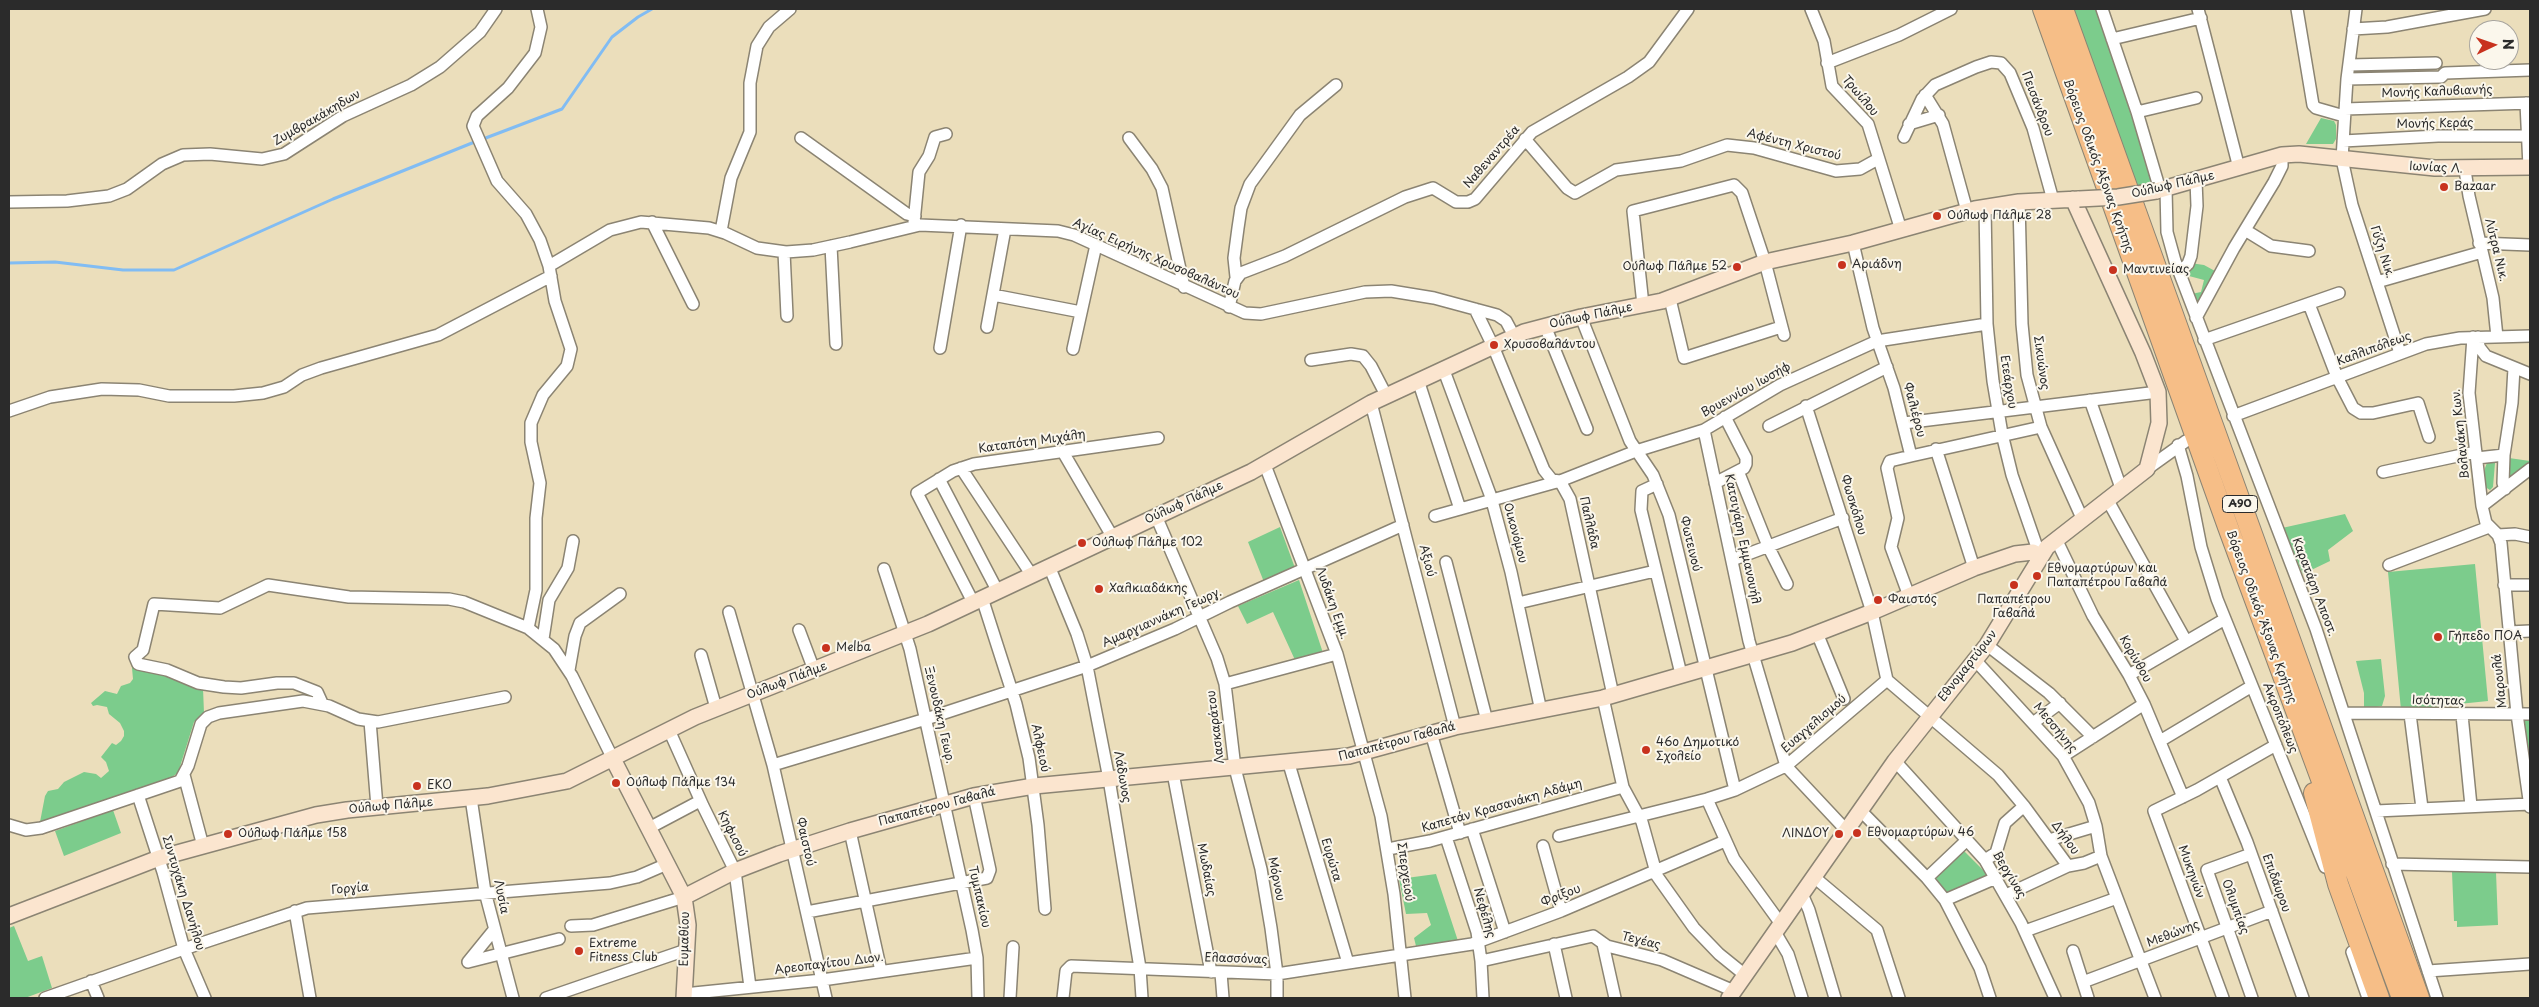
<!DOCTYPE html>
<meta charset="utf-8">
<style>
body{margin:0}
#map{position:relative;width:2539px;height:1007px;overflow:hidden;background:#ebdebb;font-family:"Playpen Sans",sans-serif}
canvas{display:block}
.frame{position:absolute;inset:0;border:10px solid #2b2b2b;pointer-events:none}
.north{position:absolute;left:2469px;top:20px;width:50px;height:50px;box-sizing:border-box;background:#fbf7ec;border:1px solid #a8a59f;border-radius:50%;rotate:87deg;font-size:14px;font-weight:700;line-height:20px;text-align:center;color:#2b2b2b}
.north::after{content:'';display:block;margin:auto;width:18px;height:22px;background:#c8321e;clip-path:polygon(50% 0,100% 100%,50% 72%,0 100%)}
</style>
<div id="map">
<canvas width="2539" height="1007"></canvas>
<div class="frame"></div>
<div class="north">N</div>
</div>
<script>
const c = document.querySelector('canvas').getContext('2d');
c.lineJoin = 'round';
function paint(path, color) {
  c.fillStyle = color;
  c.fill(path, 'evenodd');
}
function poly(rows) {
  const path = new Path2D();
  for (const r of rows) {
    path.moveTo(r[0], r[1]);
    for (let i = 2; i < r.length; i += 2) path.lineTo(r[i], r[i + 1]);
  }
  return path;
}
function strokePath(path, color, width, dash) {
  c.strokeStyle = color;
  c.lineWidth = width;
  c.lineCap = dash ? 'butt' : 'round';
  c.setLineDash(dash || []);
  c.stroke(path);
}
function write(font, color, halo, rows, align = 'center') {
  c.font = font + ' "Playpen Sans",sans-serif';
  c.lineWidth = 4;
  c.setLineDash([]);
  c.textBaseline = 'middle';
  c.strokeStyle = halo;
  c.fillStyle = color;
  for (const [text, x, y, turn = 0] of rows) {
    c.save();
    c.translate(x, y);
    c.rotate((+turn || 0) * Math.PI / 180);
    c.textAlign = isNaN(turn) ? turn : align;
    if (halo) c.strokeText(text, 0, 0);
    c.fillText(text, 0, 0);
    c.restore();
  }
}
paint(poly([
 [2073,9,2097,9,2153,183,2136,186],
 [2321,118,2334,121,2336,125,2336,139,2333,144,2306,144],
 [2190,263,2204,265,2215,271,2197,306,2191,294,2201,292,2204,280,2189,276],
 [2509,458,2530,461,2530,463,2513,477,2508,478],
 [2488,460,2493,460,2495,463,2493,487,2490,490,2485,487,2485,468],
 [2345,514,2353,531,2328,550,2330,561,2303,574,2282,528],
 [1280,527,1295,568,1264,582,1248,542],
 [2475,564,2488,701,2401,710,2388,572],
 [1299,580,1323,653,1295,660,1273,612,1247,624,1238,606],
 [131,657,137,669,173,677,203,688,204,713,194,722,178,773,170,778,40,822,45,796,48,791,58,789,64,782,84,772,96,774,101,778,109,771,106,762,101,757,112,743,116,745,121,741,124,736,124,731,120,723,109,714,107,707,97,705,93,706,91,703,105,691,117,694,121,686,130,683,133,679],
 [2381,659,2385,696,2382,706,2364,709,2364,693,2356,661],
 [2524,719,2530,719,2530,768],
 [113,810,121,833,64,856,55,831],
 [1963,850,1989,876,1946,895,1930,880],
 [2452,872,2496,872,2498,925,2457,927,2457,921,2454,921],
 [1436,874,1458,941,1416,946,1414,938,1431,925,1427,913,1406,914,1399,879],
 [14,926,28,961,42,956,52,988,25,998,9,998,9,928]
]), '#7ccc8c');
strokePath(poly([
 [483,139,562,109,612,37,638,17,652,9],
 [9,263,55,262,123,270,174,270,333,199,477,141]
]), '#81bcf3', 3);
const street = poly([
 [1811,9,1824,41,1832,86,1868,124,1901,230],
 [2102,9,2137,112,2160,190],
 [2198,9,2239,168],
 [2297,9,2313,105,2316,108,2344,116],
 [2356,9,2347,79,2342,159,2352,205,2400,353],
 [2353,29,2387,27,2485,9],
 [2112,39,2201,18],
 [1827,63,1899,35,1951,9],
 [2349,65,2436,63],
 [2347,79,2441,77,2445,73,2530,70],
 [1925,95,1943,124,1967,211],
 [2526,103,2529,167],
 [2345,109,2530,103],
 [2137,112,2196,98],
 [1909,124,1939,115],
 [1904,137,1922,99,1935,85,1976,67,1991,62,2001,63,2010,73,2033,128,2053,200],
 [801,138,907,214,915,216],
 [1129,138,1152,169,1162,188,1184,287],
 [1525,139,1567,188,1575,193,1616,170,1681,161,1727,145,1754,148,1836,171,1860,169,1878,159],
 [2343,141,2438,136,2527,136],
 [2465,170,2469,196,2493,298,2497,337],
 [2166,189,2167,232,2175,261,2316,629,2437,998],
 [9,202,67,201,109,196,127,189,162,164,183,155,210,154,262,159,284,154,343,116,411,85,440,67,480,32,496,9],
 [2019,202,2022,324,2027,375,2041,427,2082,518],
 [1985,206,1987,324,1993,381,2002,434,2012,475,2040,556],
 [652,222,693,304],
 [914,222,919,172,929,156,935,137,946,134],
 [2245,230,2271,246,2309,251],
 [721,231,731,178,750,132,750,83,757,46,769,27,790,9],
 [1853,243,1873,328,1894,388,1911,456,1890,461,1887,468,1898,518,1891,547,1909,596],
 [2479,243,2530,245],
 [831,246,836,344],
 [784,252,787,316],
 [549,266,610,230,641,222,709,228,725,233,757,248,786,252,813,250,850,242,920,225,1058,231,1074,235,1245,313,1261,314,1365,292,1391,291,1434,298,1497,315,1506,321,1514,336],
 [2179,272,2188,264,2191,256,2197,206,2196,180],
 [1236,277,1234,258,1238,228,1241,208,1250,184,1300,115,1336,85],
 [2377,282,2482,252],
 [993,295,1081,312],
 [1670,299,1684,358,1781,327],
 [2309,304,2337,377,2353,408,2361,413,2373,413,2418,403,2429,437],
 [1643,305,1633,211,1734,185,1742,193,1765,262,1784,335],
 [1229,307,1235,281,1241,273,1285,256,1405,197,1433,188,1456,202,1468,202,1475,199,1532,132,1628,77,1649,62,1688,9],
 [1475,309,1493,346,1544,470,1552,480,1560,481,1570,499,1613,695],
 [1581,317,1630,441,1653,475,1669,515,1735,790],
 [2196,318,2234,248,2274,182,2282,166,2282,155],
 [1545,326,1587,429],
 [987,327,1005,229],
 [2473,337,2469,393,2482,506,2486,523,2498,535,2501,543,2517,714,2530,807],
 [2478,337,2479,347,2486,356,2530,374],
 [2204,340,2339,293],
 [940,348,961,225],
 [1073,349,1096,245],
 [1311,360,1351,354,1363,356,1371,366,1386,395],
 [1443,368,1491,497,1511,572,1541,711],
 [1418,380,1460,509],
 [2090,400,2121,488],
 [1371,403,1455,727],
 [1806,406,1872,612,1887,680,1998,775,2024,806,2068,866],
 [9,411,50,397,102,389,139,390,169,396,234,396,263,393,284,387,302,375,321,368,438,335,551,276],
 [2233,416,2426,344,2460,338,2530,336],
 [1904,423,2158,392],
 [1769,426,1887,367],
 [1704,430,1749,641,1786,766,1846,830],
 [2178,445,2187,476,2201,547,2217,599,2325,867],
 [1936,449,1974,568],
 [1063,452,1112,536],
 [1911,456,2041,427],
 [2477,458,2504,455],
 [1265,465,1337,654,1381,816,1394,894,1405,998],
 [961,468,1031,574],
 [2147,469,2186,441],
 [1738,471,1768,546,1787,584],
 [2383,472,2476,452],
 [939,479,997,590],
 [1715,483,1744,468,1746,464,1746,458,1725,417],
 [1657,484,1642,491,1641,510,1681,674],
 [2505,489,2503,483,2504,455,2512,403,2514,368],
 [2107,499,2186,641],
 [2482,506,2530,469],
 [1156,516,1217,658,1225,684,1235,768,1261,869,1271,928,1277,974,1277,998],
 [1435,516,1560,481,1636,451,1704,430,1780,385,1877,341,1987,324],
 [2498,535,2515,534,2530,537],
 [2056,539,2093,616,2129,675,2144,704,2183,797],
 [1732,560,1843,518],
 [1446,562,1487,721],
 [2389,565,2489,527],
 [1049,566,1077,634,1087,666,1109,779,1140,968,1142,998],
 [884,569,910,649,972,930,977,958,978,998],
 [2504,585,2530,585],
 [982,598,1016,704,1029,758,1038,825,1045,909],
 [973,602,917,493,953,471,974,464,1158,438],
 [1518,603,1655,571],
 [729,612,773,765,826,998],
 [528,628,536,590,536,518,540,483,531,442,531,423,543,395,567,366,571,349,555,301,549,266,540,240,526,214,497,181,473,126,477,116,508,88,535,53,541,27,537,9],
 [799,630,814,670],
 [2509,632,2530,631],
 [1817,633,1844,699],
 [543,639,549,600,568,568,573,541],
 [1987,645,2049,693,2093,737],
 [701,655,716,708],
 [1975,660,2063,756,2089,803,2096,826,2101,856,2155,998],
 [569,670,575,636,580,623,620,594],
 [2129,675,2225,619],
 [1225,684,1337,654],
 [1603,698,1623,787,1642,822,1657,876,1694,928,1719,954,1745,975],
 [322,703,317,692,294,683,277,683,241,688,224,687,198,683,167,670,138,664,135,657,143,650,154,604,220,608,268,585,349,597,449,599,464,602,528,628,554,649,572,676,613,759],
 [2345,713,2530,714],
 [2410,714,2422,808],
 [2462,715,2471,806],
 [370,721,377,807],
 [2033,723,2060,703],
 [669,730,703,806,735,871,750,987],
 [1431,733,1460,833],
 [2160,741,2252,686],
 [2063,756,2144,704],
 [1895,761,1985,860,2021,923,2055,998],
 [1289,764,1348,963],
 [773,765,926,719,1087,666,1175,629,1230,602,1403,525],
 [1173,773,1211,972],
 [184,775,203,846],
 [2220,777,2247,842,2303,998],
 [138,795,163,872,184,949,205,998],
 [471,798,485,892,513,998],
 [1707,799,1734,859,1781,924],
 [1860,810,1927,878,1945,900,1980,968,1990,998],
 [2376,811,2530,804],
 [9,825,26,830,41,828,180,781,188,766,201,724,208,717,219,713,303,701,329,706,358,719,378,722,505,697],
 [649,828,700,801],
 [1472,829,1505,932],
 [850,831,881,971],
 [1559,836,1707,799,1735,790,1775,771,1786,766,1887,680],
 [1446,837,1477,932,1481,961,1483,998],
 [2049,840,2096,826],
 [1543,846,1561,911],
 [1388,849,1430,841,1623,787],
 [2251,854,2207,870,2252,998],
 [1985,860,1996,853,2005,823,2024,806],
 [2392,864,2530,867],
 [1814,877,1877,930,1899,998],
 [1927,878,1967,840],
 [1802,894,1809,910,1835,998],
 [2006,895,2068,866,2084,863,2101,856],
 [1945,900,1996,878],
 [295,911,310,998],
 [807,912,987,878,990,870,974,796],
 [571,926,593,925,684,897],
 [2025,931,2117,898],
 [1775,932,1788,954,1802,998],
 [1554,944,1566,998],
 [1603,944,1615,998],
 [2073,951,2088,998],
 [2352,952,2368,998],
 [1481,961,1593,936,1607,946,1662,960,1734,991],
 [468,962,559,939],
 [468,962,494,930],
 [2428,971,2530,964],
 [1221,973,1223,998],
 [91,981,98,998],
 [2083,982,2272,911],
 [684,994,822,980,977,958],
 [45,998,184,949,307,908,610,883,637,877,667,864],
 [546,998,686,950],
 [1010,998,1013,947],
 [1063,998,1066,971,1071,966,1277,974,1472,944,1561,911,1725,841],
 [2223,998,2154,811,2197,790,2276,745]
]);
const secondary = poly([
 [2156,191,2282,155,2299,154,2435,168,2530,167],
 [613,759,684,897,688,925,684,998],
 [684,897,735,871,779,854,850,831,974,796,1034,786,1349,756,1455,727,1603,698,1792,643,1872,612,1974,568,2015,554,2033,552,2040,556],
 [9,916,159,858,316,815,347,810,488,796,567,781,695,717,928,624,1251,472,1371,403,1524,332,1581,317,1662,301,1765,262,1853,243,1975,209,2019,202,2079,199],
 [1729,998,1895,761,1987,645,2047,547,2147,469,2159,423,2158,392,2143,353,2073,199]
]);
const highway = poly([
 [2043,9,2228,527,2402,998],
 [2063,9,2419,998],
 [2314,793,2338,884,2379,998]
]);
strokePath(street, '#8b8473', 14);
strokePath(secondary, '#8b8473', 18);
strokePath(highway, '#8b8473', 22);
strokePath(street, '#fff', 11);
strokePath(secondary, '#fbe5cf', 15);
strokePath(highway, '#f6be87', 20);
const secondaryBridge = poly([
 [2079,199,2118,197,2156,191]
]);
strokePath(secondaryBridge, '#8b8473', 18, []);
strokePath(secondaryBridge, '#fbe5cf', 15);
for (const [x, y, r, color] of [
 [2444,187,5,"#c8321e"],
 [1937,216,5,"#c8321e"],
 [1842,265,5,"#c8321e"],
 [1737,267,5,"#c8321e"],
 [2113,270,5,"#c8321e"],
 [1494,345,5,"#c8321e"],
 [1082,543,5,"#c8321e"],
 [2037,576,5,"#c8321e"],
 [2014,585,5,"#c8321e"],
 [1099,589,5,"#c8321e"],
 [1878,600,5,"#c8321e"],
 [2438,637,5,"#c8321e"],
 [826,648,5,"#c8321e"],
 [1646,750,5,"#c8321e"],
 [616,783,5,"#c8321e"],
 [417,786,5,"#c8321e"],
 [1857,833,5,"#c8321e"],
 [228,834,5,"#c8321e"],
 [1839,834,5,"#c8321e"],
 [579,951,5,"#c8321e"]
]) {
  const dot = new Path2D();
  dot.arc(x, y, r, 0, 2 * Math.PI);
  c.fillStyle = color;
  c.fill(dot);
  strokePath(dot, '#fbf7ec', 2);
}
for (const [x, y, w] of [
 [2240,504,35]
]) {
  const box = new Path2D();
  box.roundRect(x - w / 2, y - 8.5, w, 17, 4);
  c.fillStyle = '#fbf7ec';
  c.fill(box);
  strokePath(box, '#2b2b2b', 1);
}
write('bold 11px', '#2b2b2b', null, [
 ["Α90",2240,504]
]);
write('12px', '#2b2b2b', '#fbf7ec', [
 ["Μονής Καλυβιανής",2437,92,-2],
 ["Τρωίλου",1860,96,50],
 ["Πεισάνδρου",2037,104,69],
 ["Ζυμβρακάκηδων",317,118,-30],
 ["Μονής Κεράς",2435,124,-1],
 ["Αφέντη Χριστού",1794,145,14],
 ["Ναθεναντρέα",1492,157,-49],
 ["Βόρειος Οδικός Άξονας Κρήτης",2098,166,70],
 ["Ιωνίας Λ.",2436,168,3],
 ["Ούλωφ Πάλμε",2173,185,-13],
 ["Λύτρα Νικ.",2496,250,76],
 ["Γύζη Νικ.",2382,252,72],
 ["Αγίας Ειρήνης Χρυσοβαλάντου",1156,259,24],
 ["Ούλωφ Πάλμε",1591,316,-12],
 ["Καλλιπόλεως",2374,349,-20],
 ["Σικυώνος",2041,363,82],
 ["Ετεάρχου",2008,382,81],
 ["Βρυεννίου Ιωσήφ",1746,390,-29],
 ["Φαλιέρου",1914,410,75],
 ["Βολανάκη Κων.",2461,434,-96],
 ["Καταπότη Μιχάλη",1032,442,-8],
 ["Ούλωφ Πάλμε",1184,503,-25],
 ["Φωσκόλου",1853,505,73],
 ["Παλλάδα",1589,523,77],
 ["Οικονόμου",1515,533,75],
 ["Κατσιγάρη Εμμανουήλ",1742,539,78],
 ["Φωτεινού",1690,544,76],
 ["Αξιού",1427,561,75],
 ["Καρατάρη Αποστ.",2314,587,69],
 ["Λυδάκη Εμμ.",1332,603,70],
 ["Βόρειος Οδικός Άξονας Κρήτης",2261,617,70],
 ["Αμαργιαννάκη Γεωργ.",1162,618,-24],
 ["Κορίνθου",2135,659,60],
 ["Εθνομαρτύρων",1968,666,-52],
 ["Ούλωφ Πάλμε",787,681,-21],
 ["Μαρουλά",2500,681,-96],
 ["Ισότητας",2438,701,1],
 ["Ξενουδάκη Γεωρ.",939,715,77],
 ["Ακροπόλεως",2280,718,68],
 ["Ευαγγελισμού",1814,724,-41],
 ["Λασκαράτου",1216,727,-97],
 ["Μεσσήνης",2055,728,50],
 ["Παπαπέτρου Γαβαλά",1397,742,-15],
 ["Αλφειού",1040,748,78],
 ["Λάδωνος",1122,777,80],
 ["Ούλωφ Πάλμε",391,806,-5],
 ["Καπετάν Κρασανάκη Αδάμη",1502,806,-16],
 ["Παπαπέτρου Γαβαλά",937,807,-15],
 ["Κηφισού",732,834,63],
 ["Δήλου",2065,838,54],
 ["Φαιστού",805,842,77],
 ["Ευρώτα",1331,860,73],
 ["Μωδαίας",1206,870,79],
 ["Σπερχειού",1405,872,82],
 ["Μυκηνών",2191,872,70],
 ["Βεργίνας",2009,875,59],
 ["Μόρνου",1276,879,79],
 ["Επιδάυρου",2276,883,70],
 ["Γοργία",350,889,-5],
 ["Συντυχάκη Δανήλου",183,893,73],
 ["Φρίξου",1561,896,-22],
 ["Λυσία",501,897,78],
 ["Τυμπακίου",979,897,77],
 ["Ολυμπίας",2235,907,70],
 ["Νεφέλης",1484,913,74],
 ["Μεθώνης",2173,934,-21],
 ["Ευμαθίου",685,939,-89],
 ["Τεγέας",1641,941,14],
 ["Ελασσόνας",1236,959,2],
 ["Αρεοπαγίτου Διον.",829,964,-7]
]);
write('12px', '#2b2b2b', '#fbf7ec', [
 ["Bazaar",2454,187],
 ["Ούλωφ Πάλμε 28",1947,216],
 ["Αριάδνη",1852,265],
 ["Ούλωφ Πάλμε 52",1727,267,"right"],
 ["Μαντινείας",2123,270],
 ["Χρυσοβαλάντου",1504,345],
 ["Ούλωφ Πάλμε 102",1092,543],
 ["Εθνομαρτύρων και",2047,569],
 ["Παπαπέτρου Γαβαλά",2047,583],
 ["Χαλκιαδάκης",1109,589],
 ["Φαιστός",1888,600],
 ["Παπαπέτρου",2014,600,"center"],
 ["Γαβαλά",2014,614,"center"],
 ["Γήπεδο ΠΟΑ",2448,637],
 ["Melba",836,648],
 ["46ο Δημοτικό",1656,743],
 ["Σχολείο",1656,757],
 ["Ούλωφ Πάλμε 134",626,783],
 ["EKO",427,786],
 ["Εθνομαρτύρων 46",1867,833],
 ["Ούλωφ Πάλμε 158",238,834],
 ["ΛΙΝΔΟΥ",1829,834,"right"],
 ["Extreme",589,944],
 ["Fitness Club",589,958]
], 'left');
</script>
